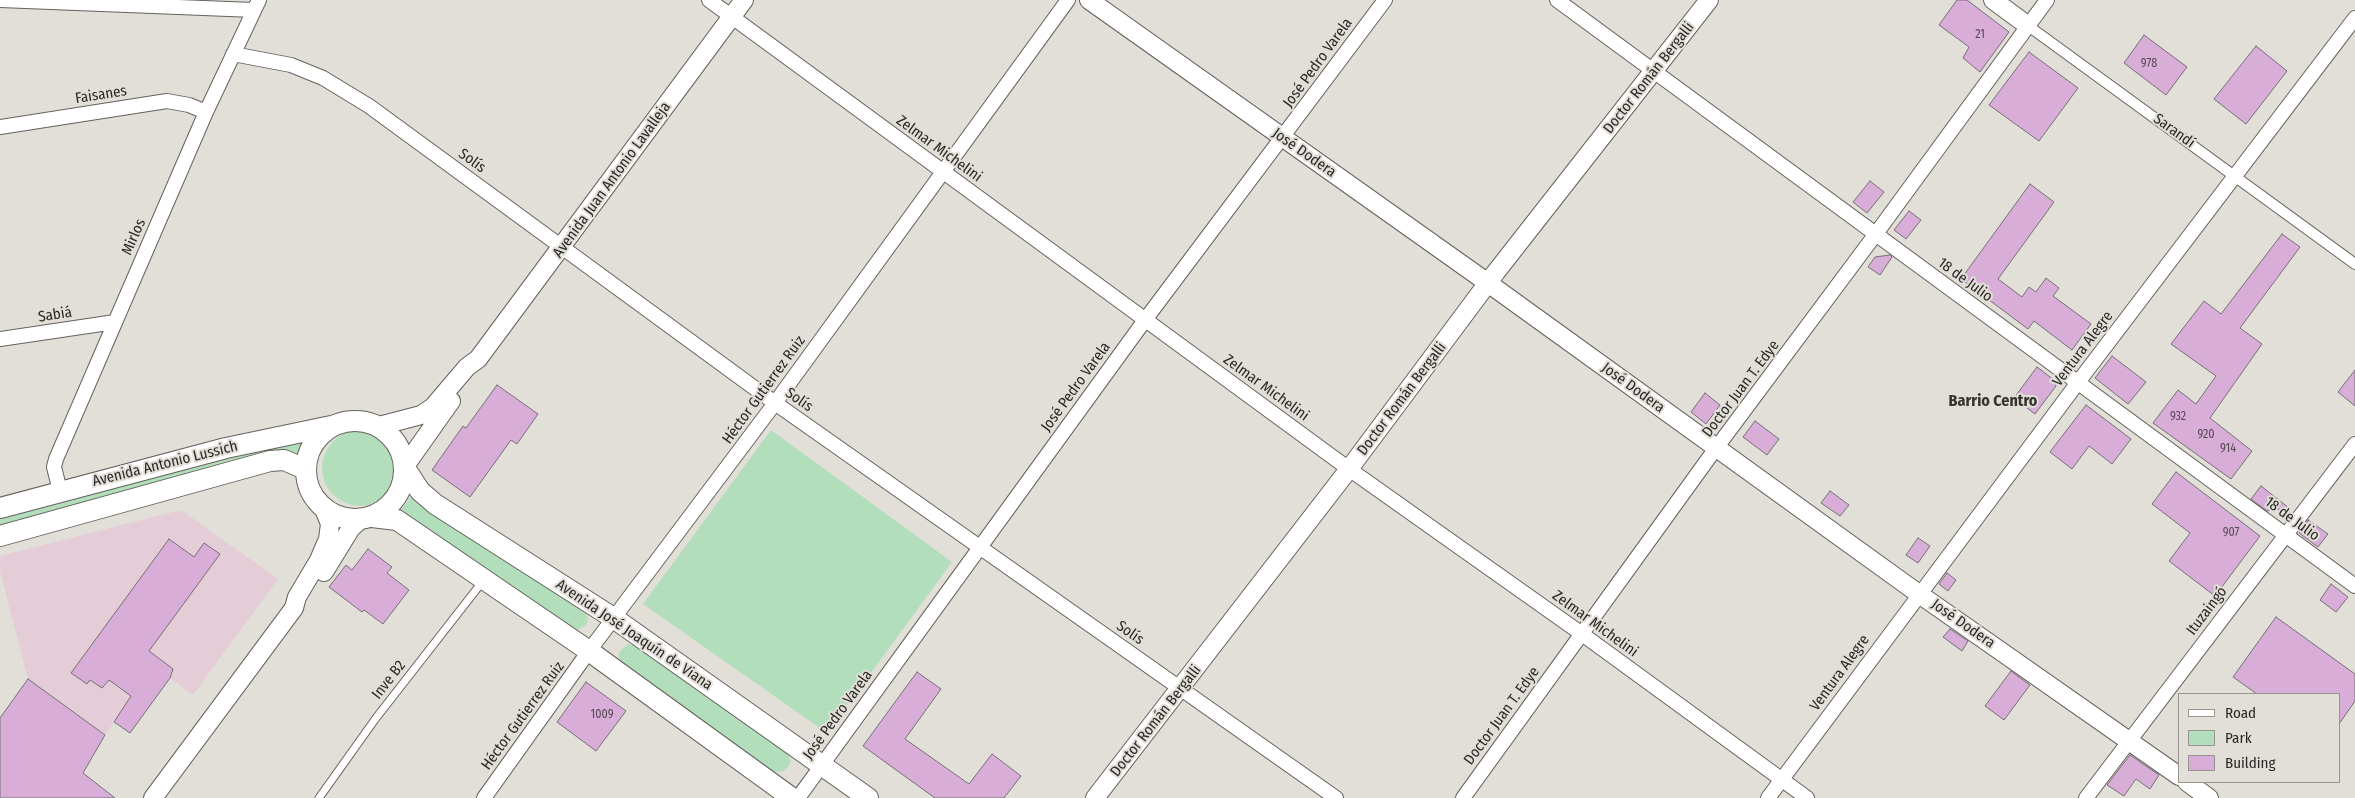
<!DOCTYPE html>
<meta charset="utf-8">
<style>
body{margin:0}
#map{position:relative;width:2355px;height:798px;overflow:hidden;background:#e2ded8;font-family:"Fira Sans Condensed",sans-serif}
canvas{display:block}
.legend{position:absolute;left:2178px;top:693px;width:162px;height:90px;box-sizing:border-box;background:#e2ded8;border:1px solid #989591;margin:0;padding:6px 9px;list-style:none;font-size:15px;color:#2a2826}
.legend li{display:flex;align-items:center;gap:10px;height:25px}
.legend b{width:25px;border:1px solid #989591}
</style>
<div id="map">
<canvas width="2355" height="798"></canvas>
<ul class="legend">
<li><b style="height:6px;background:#fff"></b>Road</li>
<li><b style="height:14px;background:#b2debc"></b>Park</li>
<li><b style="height:14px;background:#d8add8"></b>Building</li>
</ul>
</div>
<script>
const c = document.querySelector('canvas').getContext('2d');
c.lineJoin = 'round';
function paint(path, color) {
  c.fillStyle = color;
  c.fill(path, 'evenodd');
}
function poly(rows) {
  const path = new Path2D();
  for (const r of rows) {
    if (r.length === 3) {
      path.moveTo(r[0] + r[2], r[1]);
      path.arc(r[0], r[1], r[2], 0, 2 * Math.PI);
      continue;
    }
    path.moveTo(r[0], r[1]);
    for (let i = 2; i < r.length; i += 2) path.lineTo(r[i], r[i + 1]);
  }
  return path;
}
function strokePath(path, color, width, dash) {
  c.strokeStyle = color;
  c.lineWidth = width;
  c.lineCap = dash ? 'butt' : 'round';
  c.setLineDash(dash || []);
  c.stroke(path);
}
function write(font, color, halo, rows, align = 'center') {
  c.font = font + ' "Fira Sans Condensed",sans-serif';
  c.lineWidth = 4;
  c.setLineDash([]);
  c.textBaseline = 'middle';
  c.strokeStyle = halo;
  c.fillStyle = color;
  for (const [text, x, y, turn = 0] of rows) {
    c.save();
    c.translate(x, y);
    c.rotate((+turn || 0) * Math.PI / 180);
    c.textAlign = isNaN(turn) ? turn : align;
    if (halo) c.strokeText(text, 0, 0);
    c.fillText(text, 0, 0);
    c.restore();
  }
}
paint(poly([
 [181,510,278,579,193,695,170,678,130,733,114,722,105,735,28,679,0,571,0,556]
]), '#e5cdd8');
paint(poly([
 [360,468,38],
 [771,430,952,562,827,733,643,604],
 [305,443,301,456,289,453,0,529,0,517,251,451],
 [413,494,585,609,588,620,586,625,576,631,400,511],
 [628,644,637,646,787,752,791,762,788,767,784,771,772,772,619,661,619,652]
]), '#b2debc');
const building = poly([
 [1957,0,1967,0,2009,32,1980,72,1963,58,1969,47,1939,25,1957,0],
 [2144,35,2187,67,2166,95,2124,63,2144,35],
 [2256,46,2287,71,2246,124,2214,99,2256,46],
 [2029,52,2078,88,2039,141,1989,105,2029,52],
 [1870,181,1884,192,1867,213,1853,202,1870,181],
 [2030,184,2054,202,1998,279,2022,297,2029,287,2036,292,2046,278,2059,288,2053,296,2091,324,2072,350,2034,321,2028,329,1961,279,2030,184],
 [1909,211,1921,220,1906,239,1894,230,1909,211],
 [2282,234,2300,247,2240,328,2262,344,2210,418,2252,451,2231,479,2153,423,2178,390,2196,404,2216,376,2171,344,2204,301,2221,314,2282,234],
 [1890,255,1892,257,1880,275,1868,267,1875,257,1890,255],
 [2112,356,2146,382,2128,404,2095,378,2112,356],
 [2037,367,2054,380,2056,386,2035,414,2014,398,2037,367],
 [2355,370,2355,406,2338,392,2355,370],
 [497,385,538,414,517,444,511,440,470,497,432,470,463,426,466,428,497,385],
 [1705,393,1720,405,1706,424,1691,412,1705,393],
 [2086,405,2131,439,2112,464,2089,446,2072,469,2050,452,2086,405],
 [1755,421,1779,439,1767,455,1743,437,1755,421],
 [2176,472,2260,536,2215,596,2169,561,2190,533,2152,504,2176,472],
 [2261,486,2289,508,2267,511,2251,499,2261,486],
 [1830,491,1849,505,1840,516,1821,503,1830,491],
 [2308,520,2328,534,2318,547,2299,533,2308,520],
 [1918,538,1930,546,1918,563,1906,555,1918,538],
 [169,539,194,557,204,543,220,554,149,651,173,669,170,678,130,733,114,722,131,696,109,680,102,688,90,680,87,684,71,673,169,539],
 [368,549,392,567,387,573,409,590,383,624,364,610,362,612,329,587,346,565,352,570,368,549],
 [1947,573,1956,580,1948,591,1939,584,1947,573],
 [2331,584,2348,597,2336,612,2320,600,2331,584],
 [2276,617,2355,674,2355,701,2339,724,2339,694,2257,694,2233,677,2276,617],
 [1950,629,1968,641,1962,651,1943,637,1950,629],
 [2011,671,2030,685,2004,720,1985,706,2011,671],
 [917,672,941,689,905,739,969,784,992,754,1021,776,1004,798,935,798,863,746,917,672],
 [28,679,105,735,83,773,115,798,0,798,0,718,28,679],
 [586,682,626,711,596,751,557,722,586,682],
 [2130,755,2159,775,2150,789,2136,779,2124,796,2107,785,2130,755]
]);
paint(building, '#d8add8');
strokePath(building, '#757075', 1);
const service = poly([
 [319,798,376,718,483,581]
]);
const pedestrian = poly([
 [2027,25,2355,264]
]);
const minor = poly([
 [0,0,254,10],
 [709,0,1349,469,1582,634,1807,798],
 [1557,0,2355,586],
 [233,54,291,65,323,78,369,106,775,403,1336,798],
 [0,127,167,101,189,105,206,112],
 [0,339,115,322],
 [60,491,54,467,56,459,206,112,259,0],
 [484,798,589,651,775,403,1068,0],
 [798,798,1145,320,1385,0],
 [1463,798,1711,455,1875,235,2047,0],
 [1768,798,2079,381,2355,18],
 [2086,798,2355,444]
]);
const tertiary = poly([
 [1089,0,1488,283,1919,594,2179,776],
 [1993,0,2027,25],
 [379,426,421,415,433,407,467,367,478,359,744,0],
 [405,466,451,401],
 [324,572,351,528,361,519],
 [2187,782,2209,798],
 [153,798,294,608,297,597,319,560,328,539,330,524,324,509],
 [1095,798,1349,469,1496,272,1709,0]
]);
const secondary = poly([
 [355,470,49],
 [405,468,420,491,435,504,615,619,868,798],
 [0,508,226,448,331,426],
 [372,517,397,520,589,651,792,798],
 [0,536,270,461,284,460,305,469]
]);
strokePath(service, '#65615c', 9);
strokePath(pedestrian, '#65615c', 12);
strokePath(minor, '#65615c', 16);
strokePath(tertiary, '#65615c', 20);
strokePath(secondary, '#65615c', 22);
strokePath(service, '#fff', 7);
strokePath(pedestrian, '#fff', 10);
strokePath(minor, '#fff', 14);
strokePath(tertiary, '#fff', 18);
strokePath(secondary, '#fff', 20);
write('12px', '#564952', null, [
 ["21",1980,35],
 ["978",2149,64],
 ["932",2178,417],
 ["920",2206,435],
 ["914",2228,449],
 ["907",2231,533],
 ["1009",602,715]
]);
write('15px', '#2a2826', '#e2ded8', [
 ["José Pedro Varela",1318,63,-54],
 ["Doctor Román Bergalli",1649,78,-52],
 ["Faisanes",101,95,-9],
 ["Sarandí",2174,131,36],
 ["Zelmar Michelini",939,149,36],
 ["José Dodera",1304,153,35],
 ["Solís",472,161,36],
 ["Avenida Juan Antonio Lavalleja",612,180,-54],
 ["Mirlos",134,237,-66],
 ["18 de Julio",1965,280,36],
 ["Sabiá",55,315,-9],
 ["Ventura Alegre",2083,349,-53],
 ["José Pedro Varela",1076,387,-54],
 ["Zelmar Michelini",1266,388,36],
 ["José Dodera",1633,388,36],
 ["Doctor Juan T. Edye",1741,389,-53],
 ["Héctor Gutierrez Ruiz",764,390,-54],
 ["Doctor Román Bergalli",1402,399,-53],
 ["Solís",799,400,35],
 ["Avenida Antonio Lussich",165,464,-14],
 ["18 de Julio",2292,519,36],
 ["Ituzaingó",2207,611,-53],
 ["Zelmar Michelini",1595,624,36],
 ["José Dodera",1963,624,35],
 ["Solís",1130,633,35],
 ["Avenida José Joaquín de Viana",634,635,34],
 ["Ventura Alegre",1840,673,-54],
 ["Inve B2",389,680,-52],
 ["José Pedro Varela",838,715,-54],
 ["Héctor Gutierrez Ruiz",523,716,-54],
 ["Doctor Juan T. Edye",1502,716,-54],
 ["Doctor Román Bergalli",1156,721,-52]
]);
write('bold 16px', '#37332e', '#e2ded8', [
 ["Barrio Centro",1993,402]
]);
</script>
